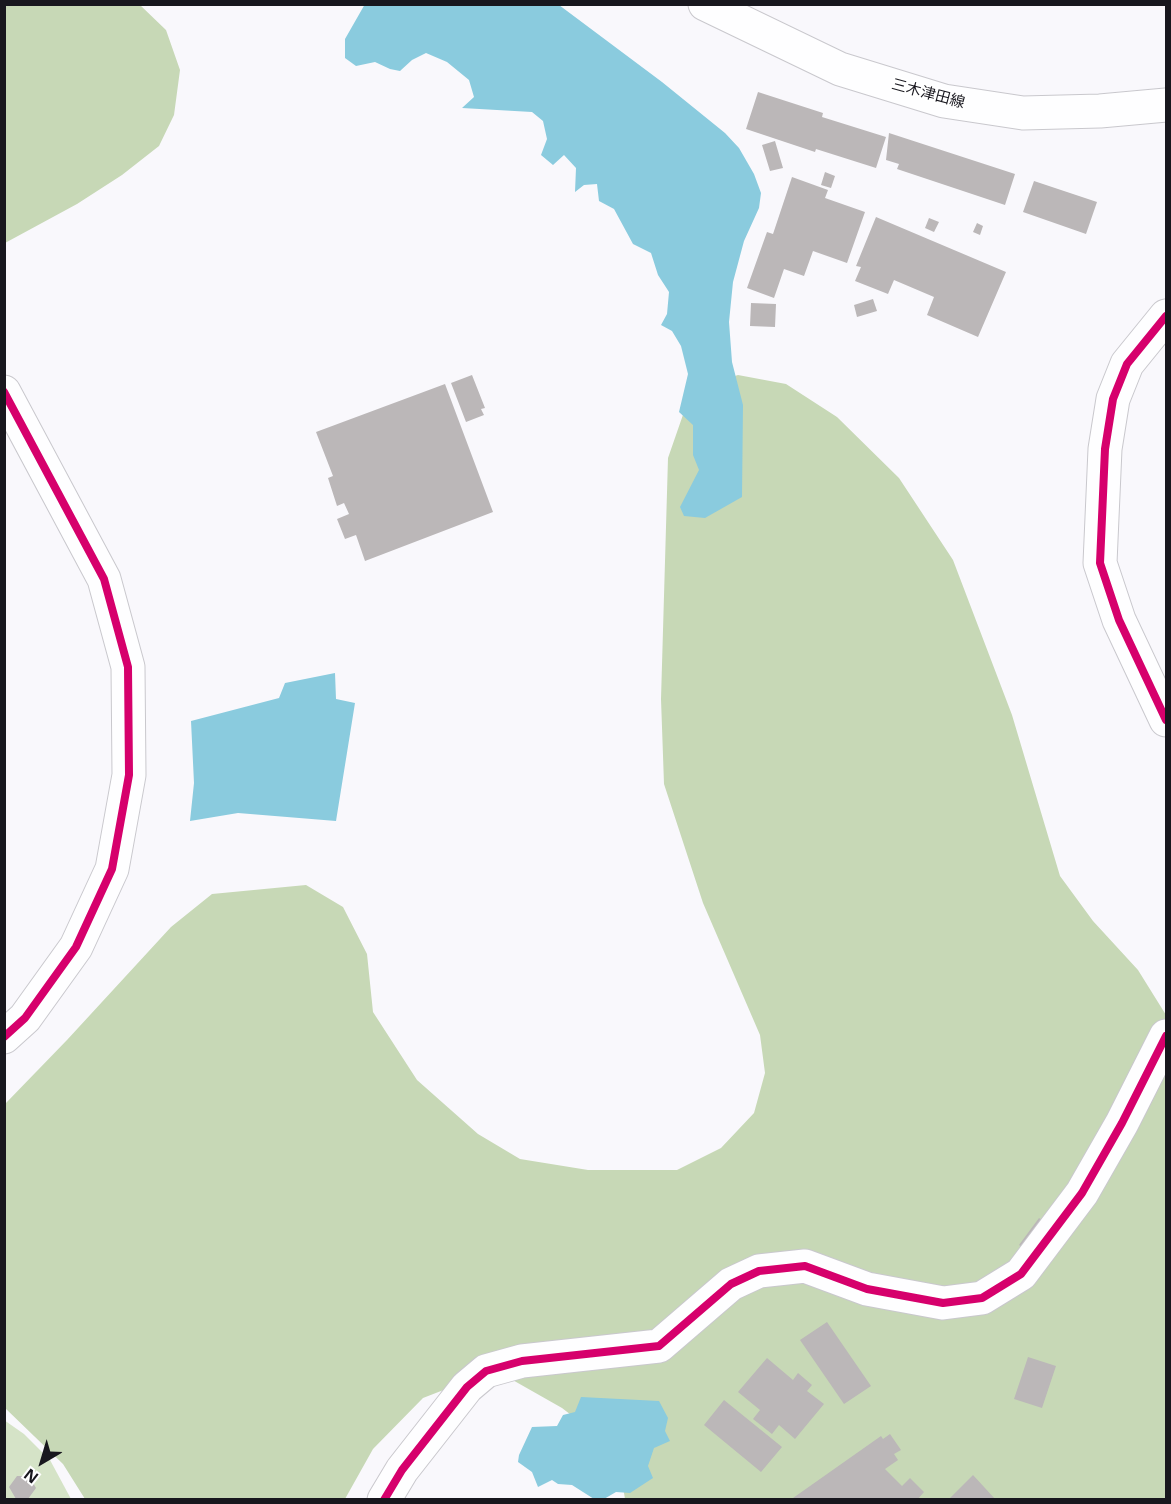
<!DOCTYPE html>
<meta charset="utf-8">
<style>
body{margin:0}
#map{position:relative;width:1171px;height:1504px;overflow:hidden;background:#f9f8fc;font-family:"Noto Sans",sans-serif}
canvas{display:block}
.frame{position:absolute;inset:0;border:6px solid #18171e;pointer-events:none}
.north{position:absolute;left:12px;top:1432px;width:60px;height:60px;-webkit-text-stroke:4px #fff;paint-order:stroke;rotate:218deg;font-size:16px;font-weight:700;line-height:24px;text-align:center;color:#18171e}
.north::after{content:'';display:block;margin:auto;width:21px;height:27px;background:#18171e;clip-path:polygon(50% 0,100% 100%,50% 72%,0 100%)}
</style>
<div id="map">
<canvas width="1171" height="1504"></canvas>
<div class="frame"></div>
<div class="north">N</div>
</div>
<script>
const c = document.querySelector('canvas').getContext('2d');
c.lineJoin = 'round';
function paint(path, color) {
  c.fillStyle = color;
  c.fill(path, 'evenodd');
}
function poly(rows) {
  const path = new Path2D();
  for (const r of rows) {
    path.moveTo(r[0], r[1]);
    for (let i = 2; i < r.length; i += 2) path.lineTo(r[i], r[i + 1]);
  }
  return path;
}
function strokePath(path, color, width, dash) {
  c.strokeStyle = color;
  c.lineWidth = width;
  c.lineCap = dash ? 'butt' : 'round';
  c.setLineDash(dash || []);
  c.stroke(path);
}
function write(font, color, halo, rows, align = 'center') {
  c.font = font + ' "Noto Sans","Noto Sans JP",sans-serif';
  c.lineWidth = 4.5;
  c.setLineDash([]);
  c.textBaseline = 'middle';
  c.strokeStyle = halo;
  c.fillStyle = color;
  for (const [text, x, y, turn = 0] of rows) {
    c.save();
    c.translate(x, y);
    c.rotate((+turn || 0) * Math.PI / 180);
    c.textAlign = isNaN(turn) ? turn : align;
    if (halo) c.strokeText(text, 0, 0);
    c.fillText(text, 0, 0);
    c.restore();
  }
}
paint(poly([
 [4,1420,24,1434,50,1460,71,1499,5,1499]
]), '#d5e3c7');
paint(poly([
 [5,4,140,5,166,30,180,70,174,115,159,146,122,175,77,204,5,243],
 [738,375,786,384,837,417,899,478,953,560,1012,715,1060,876,1093,921,1138,970,1166,1015,1166,1499,625,1499,622,1481,592,1431,562,1408,495,1370,423,1398,373,1449,345,1499,85,1499,63,1464,5,1408,5,1104,67,1040,171,927,212,894,306,885,343,907,367,954,373,1012,417,1080,478,1134,520,1159,588,1170,677,1170,721,1148,754,1113,765,1073,760,1035,703,903,664,784,661,699,668,458,685,409,712,383]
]), '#c7d8b6');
paint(poly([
 [365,4,559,5,662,82,725,133,739,148,754,174,761,193,759,208,744,241,733,282,729,322,732,362,743,405,742,497,705,518,684,516,680,507,699,470,693,455,693,425,679,412,688,374,681,346,672,331,661,325,667,314,669,292,658,275,651,253,633,244,614,209,599,201,597,184,584,185,575,192,576,168,564,155,553,165,541,155,547,139,543,121,532,112,462,108,474,97,469,80,447,62,426,53,412,60,400,71,390,69,375,62,356,66,345,58,345,39],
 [335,673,336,699,355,703,336,821,238,813,190,821,194,783,191,721,279,698,285,683],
 [581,1397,659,1401,668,1418,665,1431,670,1441,654,1448,648,1466,653,1478,630,1493,616,1492,604,1499,594,1499,572,1485,558,1484,552,1480,538,1487,532,1472,518,1462,519,1455,532,1427,557,1426,563,1415,575,1412]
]), '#8acbde');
paint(poly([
 [758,92,823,113,822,117,886,137,876,168,816,149,815,152,746,129],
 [889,133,1015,174,1005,205,897,169,899,164,886,160],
 [775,141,783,168,770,171,762,145],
 [825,172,835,176,831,188,821,185],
 [792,177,828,190,825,198,865,212,847,263,813,251,804,276,784,269,774,298,747,288,767,232,773,234],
 [1034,181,1097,202,1086,234,1023,212],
 [876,217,1006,272,978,337,927,315,934,297,894,280,888,294,855,281,861,267,856,266],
 [929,218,939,222,934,232,925,228],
 [977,223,983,226,980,235,973,232],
 [873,299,877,311,857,317,854,305],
 [751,303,776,304,775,327,750,326],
 [472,375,485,408,481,409,484,415,466,422,451,383],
 [445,384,493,512,365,561,356,535,345,539,337,519,349,514,344,503,337,506,328,478,333,476,316,432],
 [1039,1218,1052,1227,1032,1254,1019,1245],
 [827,1322,871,1386,844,1404,800,1340],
 [1028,1357,1056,1366,1042,1408,1014,1399],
 [767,1358,793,1380,798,1373,812,1385,807,1391,824,1404,795,1439,779,1425,772,1434,753,1419,760,1410,738,1392],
 [724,1400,782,1447,761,1472,704,1425],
 [890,1434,901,1450,894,1454,898,1460,885,1469,902,1486,910,1478,924,1492,917,1500,794,1500,793,1498,881,1436,883,1439],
 [973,1475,996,1500,948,1500],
 [17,1476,29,1476,36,1488,28,1499,16,1499,9,1487]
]), '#bbb7b8');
const minor = poly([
 [1166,316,1127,364,1113,399,1105,449,1100,563,1119,620,1166,720],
 [4,392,104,579,128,667,129,775,112,869,76,947,25,1018,4,1037],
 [384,1500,402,1470,467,1387,486,1371,522,1361,659,1346,731,1284,759,1271,805,1266,867,1289,943,1303,982,1298,1021,1274,1082,1193,1122,1123,1166,1036]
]);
const major = poly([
 [705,4,840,69,944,101,1023,113,1100,111,1166,105]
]);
strokePath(minor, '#c9c8cd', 35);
strokePath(major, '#c9c8cd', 35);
strokePath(minor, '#fefeff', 33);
strokePath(major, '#fefeff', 33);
strokePath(poly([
 [1166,316,1127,364,1113,399,1105,449,1100,563,1119,620,1166,720],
 [4,392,104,579,128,667,129,775,112,869,76,947,25,1018,4,1037],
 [384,1500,402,1470,467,1387,486,1371,522,1361,659,1346,731,1284,759,1271,805,1266,867,1289,943,1303,982,1298,1021,1274,1082,1193,1122,1123,1166,1036]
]), '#d6006c', 8);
write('15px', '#18171e', '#fff', [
 ["三木津田線",928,94,15]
]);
</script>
